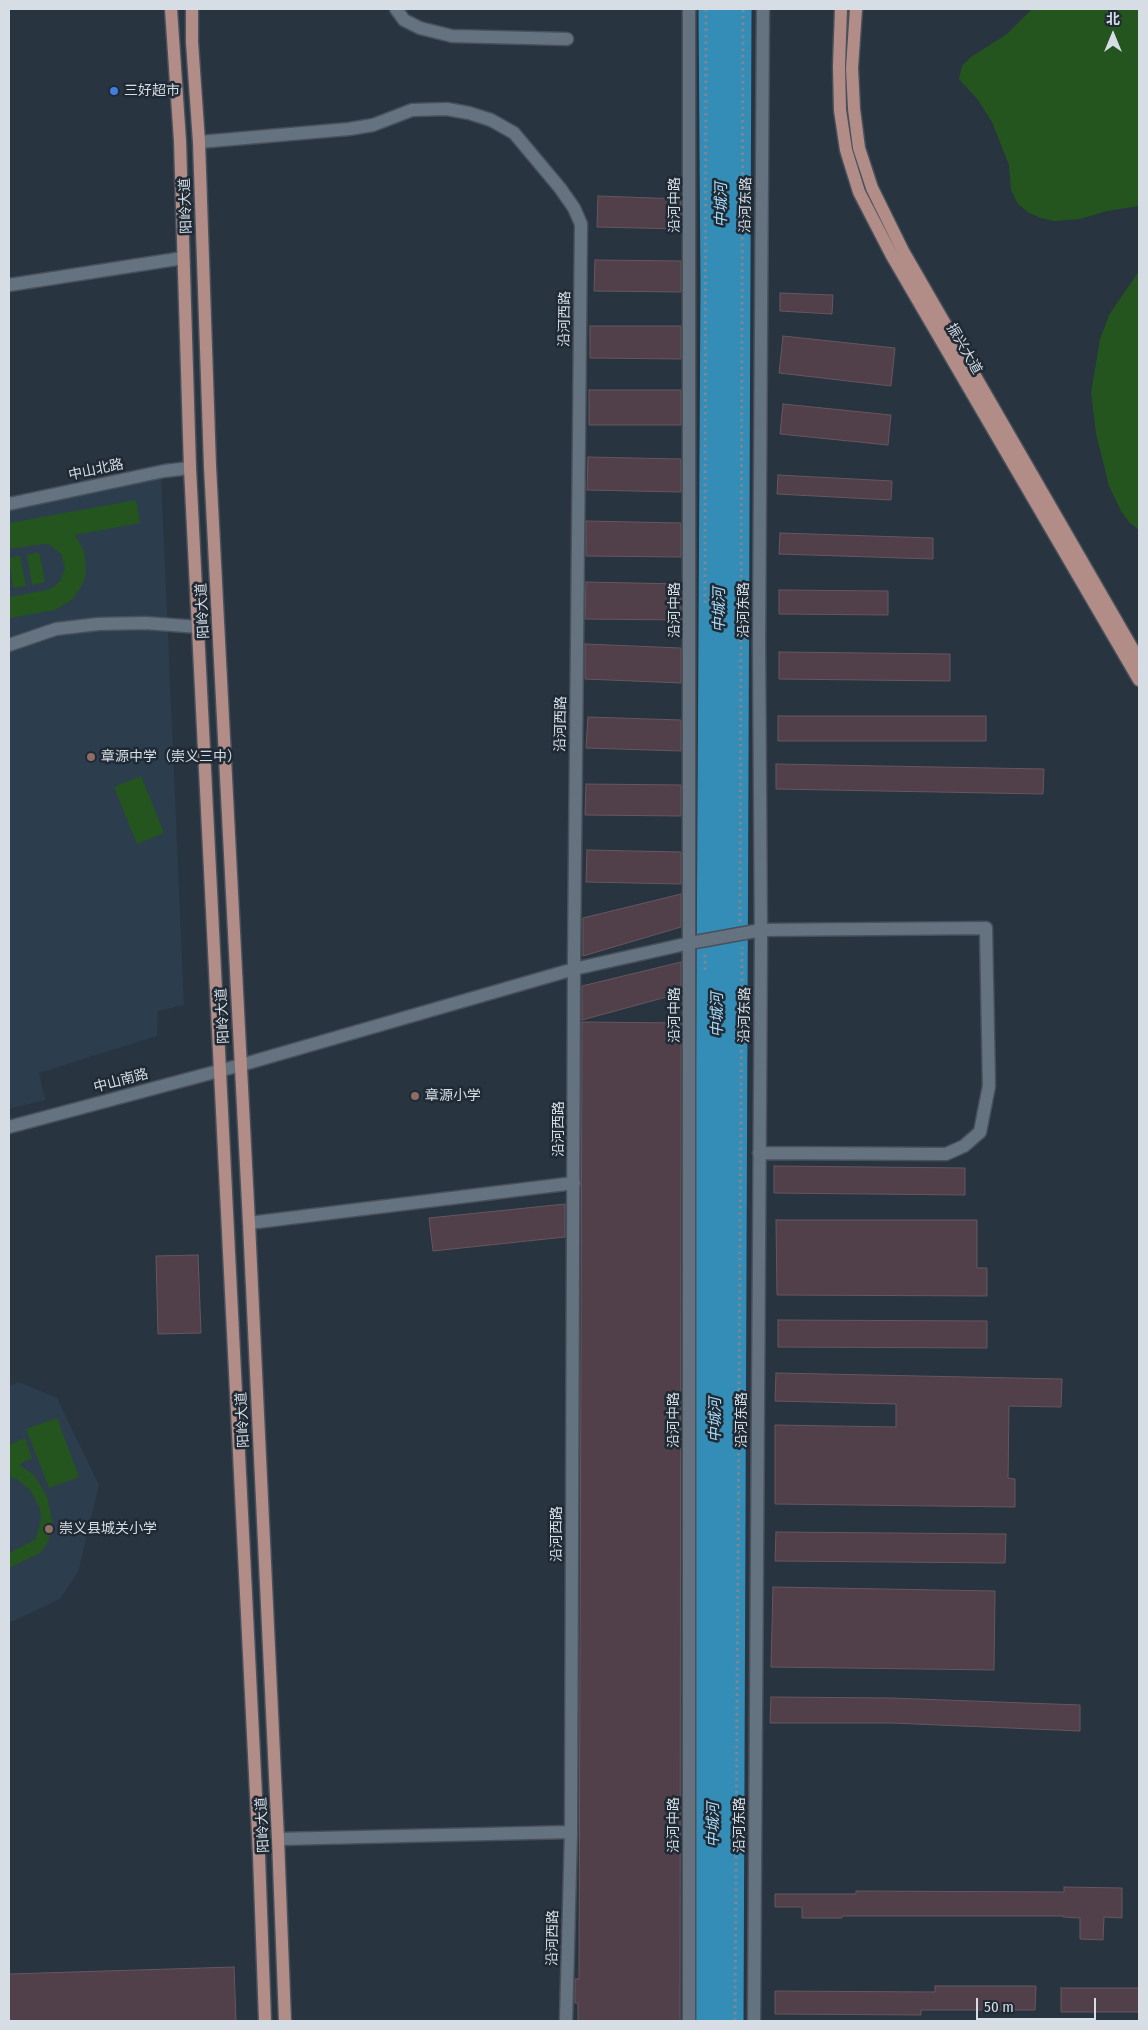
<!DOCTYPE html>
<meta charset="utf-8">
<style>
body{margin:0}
#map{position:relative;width:1148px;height:2030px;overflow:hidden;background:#283440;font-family:"Fira Sans Condensed","Noto Sans SC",sans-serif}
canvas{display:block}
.frame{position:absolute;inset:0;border:10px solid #d6dde5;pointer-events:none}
.north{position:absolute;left:1088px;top:10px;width:50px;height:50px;-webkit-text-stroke:4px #1f2a35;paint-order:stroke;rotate:0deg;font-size:14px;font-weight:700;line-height:20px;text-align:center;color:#d6dde5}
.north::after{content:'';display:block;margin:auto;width:18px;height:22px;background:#d6dde5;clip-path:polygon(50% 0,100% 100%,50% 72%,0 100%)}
.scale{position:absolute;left:976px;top:1998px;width:120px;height:22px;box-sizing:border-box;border:2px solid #d6dde5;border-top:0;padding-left:6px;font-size:15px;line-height:18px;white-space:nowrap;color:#d6dde5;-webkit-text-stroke:4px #1f2a35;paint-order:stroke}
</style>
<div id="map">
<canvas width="1148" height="2030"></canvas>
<div class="frame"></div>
<div class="north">北</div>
<div class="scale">50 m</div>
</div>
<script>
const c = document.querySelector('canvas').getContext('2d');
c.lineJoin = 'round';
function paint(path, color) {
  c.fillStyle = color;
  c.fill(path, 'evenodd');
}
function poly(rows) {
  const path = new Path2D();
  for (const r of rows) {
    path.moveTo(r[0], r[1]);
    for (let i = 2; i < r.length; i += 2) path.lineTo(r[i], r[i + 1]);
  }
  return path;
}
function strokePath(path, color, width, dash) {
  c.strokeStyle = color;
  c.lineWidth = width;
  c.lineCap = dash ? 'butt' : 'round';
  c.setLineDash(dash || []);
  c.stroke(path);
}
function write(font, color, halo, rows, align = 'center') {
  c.font = font + ' "Fira Sans Condensed","Noto Sans SC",sans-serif';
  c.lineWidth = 5;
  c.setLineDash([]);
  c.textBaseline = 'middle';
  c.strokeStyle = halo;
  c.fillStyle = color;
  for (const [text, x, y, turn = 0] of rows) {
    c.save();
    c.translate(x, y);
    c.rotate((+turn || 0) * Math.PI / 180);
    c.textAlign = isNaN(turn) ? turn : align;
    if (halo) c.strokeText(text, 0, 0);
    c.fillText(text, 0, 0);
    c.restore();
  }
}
paint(poly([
 [161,473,184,1005,158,1011,157,1036,39,1073,45,1100,9,1109,9,508],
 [19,1382,57,1398,99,1485,78,1572,60,1599,9,1623,9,1386]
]), '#2c3d4e');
paint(poly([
 [1032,9,1139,9,1139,206,1107,211,1080,219,1054,221,1041,218,1029,213,1018,204,1011,190,1009,165,992,122,978,100,959,79,962,66,971,57,1007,34],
 [1139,271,1139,530,1129,522,1121,511,1109,486,1096,433,1091,393,1100,339,1109,315],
 [136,500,140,523,75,535,84,551,86,571,84,581,73,599,55,610,9,618,9,597,47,590,54,587,60,581,65,568,61,554,50,545,43,544,9,549,9,523],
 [39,552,45,582,32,585,27,555],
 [20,556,26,586,13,588,9,558],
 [141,776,164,833,137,844,114,787],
 [57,1418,79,1477,49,1488,26,1429],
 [25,1438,32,1458,19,1465,34,1475,47,1496,52,1520,51,1532,47,1544,40,1553,9,1568,9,1553,36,1539,41,1519,40,1509,31,1491,17,1479,9,1477,9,1445]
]), '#24551e');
strokePath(poly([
 [705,2021,715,285,713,9],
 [729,2021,737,9]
]), '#348db6', 29);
const building = poly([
 [598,196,681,199,681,229,597,227,598,196],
 [595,260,681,261,681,292,594,291,595,260],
 [780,293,833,295,832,314,780,311,780,293],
 [590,326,681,326,681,359,590,358,590,326],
 [783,336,895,348,891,386,779,373,783,336],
 [589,390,681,390,681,425,589,425,589,390],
 [783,404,891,415,888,445,780,434,783,404],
 [588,457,681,459,681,492,587,490,588,457],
 [778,475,892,481,891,500,777,494,778,475],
 [586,521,681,523,681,557,586,556,586,521],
 [780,533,933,538,933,559,779,554,780,533],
 [586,582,681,584,681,620,585,619,586,582],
 [779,590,888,591,888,615,779,614,779,590],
 [585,644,681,648,681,683,585,679,585,644],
 [779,652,950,654,950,681,779,679,779,652],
 [778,716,986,716,986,741,778,741,778,716],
 [588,717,681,720,681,751,586,748,588,717],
 [776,764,1044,769,1043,794,776,789,776,764],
 [586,784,681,785,681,816,585,815,586,784],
 [587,850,681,852,681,884,586,882,587,850],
 [681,894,681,927,583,956,583,918,681,894],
 [681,962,681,993,582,1020,582,986,681,962],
 [582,1022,681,1023,680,2021,578,2021,578,2003,575,2003,575,1979,579,1979,582,1022],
 [774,1166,965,1168,965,1195,774,1193,774,1166],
 [565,1204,565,1237,433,1251,429,1218,565,1204],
 [776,1220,977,1220,977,1268,987,1268,987,1296,777,1295,776,1220],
 [198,1255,201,1333,158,1334,156,1256,198,1255],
 [778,1320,987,1321,987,1348,778,1347,778,1320],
 [776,1373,1062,1379,1061,1407,1009,1406,1008,1478,1015,1479,1015,1507,775,1504,775,1425,896,1427,896,1404,775,1401,776,1373],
 [776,1532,1006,1534,1005,1563,775,1561,776,1532],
 [773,1587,995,1591,994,1670,771,1667,773,1587],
 [771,1697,891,1698,1080,1705,1080,1731,892,1723,770,1723,771,1697],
 [1064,1887,1122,1888,1122,1918,1104,1917,1103,1940,1080,1939,1080,1918,1063,1917,1063,1916,842,1916,842,1918,802,1918,802,1907,775,1907,775,1894,856,1894,856,1891,1064,1892,1064,1887],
 [234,1967,236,2021,9,2021,9,1974,234,1967],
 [935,1986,1036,1986,1035,2010,921,2010,921,2015,775,2014,775,1991,935,1992,935,1986],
 [1061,1988,1139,1988,1139,2012,1061,2012,1061,1988]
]);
paint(building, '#514049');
strokePath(building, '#67565e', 1);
const minor = poly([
 [396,9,404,20,420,28,452,36,567,39],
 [199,142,349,129,373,125,412,110,447,109,469,113,491,120,514,133,560,188,574,208,581,224,574,959,571,1832,566,2021],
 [9,285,183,258],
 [9,504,164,471,190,468],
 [9,645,56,629,98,624,145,623,199,627],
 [9,1127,241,1065,574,969,690,943,761,930,986,928,989,1086,980,1132,964,1146,946,1154,759,1153],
 [249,1223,574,1183],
 [278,1839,571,1832],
 [689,2021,689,9],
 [754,2021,761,940,759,644,763,9]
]);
const major = poly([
 [171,9,180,141,190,468,259,1855,265,2021],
 [192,9,192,42,199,142,210,466,249,1223,278,1839,285,2021],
 [841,9,839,66,840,110,846,150,859,192,892,256,1139,680],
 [856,9,852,68,854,109,859,148,872,188,903,251,1139,660]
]);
strokePath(minor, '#48515b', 15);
strokePath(major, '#48515b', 15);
strokePath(poly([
 [705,603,706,9],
 [740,922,743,9],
 [705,970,705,954],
 [735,2021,742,947]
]), '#7f8892', 3, [2.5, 4]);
strokePath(minor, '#65727f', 12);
strokePath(major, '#b28c86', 12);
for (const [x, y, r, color] of [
 [114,91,5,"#3f7fe0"],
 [91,757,5,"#8d6e63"],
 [415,1096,5,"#8d6e63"],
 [49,1529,5,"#8d6e63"]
]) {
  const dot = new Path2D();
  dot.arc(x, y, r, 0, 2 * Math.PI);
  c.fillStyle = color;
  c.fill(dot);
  strokePath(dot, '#1f2a35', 2);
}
write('14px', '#d6dde5', '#1f2a35', [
 ["三好超市",124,91],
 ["章源中学（崇义三中）",101,757],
 ["章源小学",425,1096],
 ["崇义县城关小学",59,1529]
], 'left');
write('14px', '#d6dde5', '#1f2a35', [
 ["沿河中路",675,205,-90],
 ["沿河东路",746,205,-89],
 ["阳岭大道",186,206,-92],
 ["沿河西路",565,319,-89],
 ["振兴大道",964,349,60],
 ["中山北路",96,470,-12],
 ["沿河中路",675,610,-90],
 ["沿河东路",744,610,-90],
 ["阳岭大道",203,611,-93],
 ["沿河西路",561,724,-89],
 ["沿河中路",675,1015,-90],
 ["沿河东路",745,1015,-89],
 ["阳岭大道",223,1016,-93],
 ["中山南路",121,1081,-15],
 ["沿河西路",559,1129,-90],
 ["阳岭大道",243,1420,-93],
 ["沿河中路",674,1420,-90],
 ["沿河东路",742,1420,-90],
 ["沿河西路",557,1534,-90],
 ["阳岭大道",263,1825,-93],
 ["沿河中路",674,1825,-90],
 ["沿河东路",740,1825,-90],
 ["沿河西路",553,1938,-89]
]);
write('italic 15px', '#a9dbf7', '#1f2a35', [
 ["中城河",722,205,-90],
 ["中城河",720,610,-90],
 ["中城河",718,1015,-90],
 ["中城河",716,1420,-90],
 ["中城河",714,1825,-90]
]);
</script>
